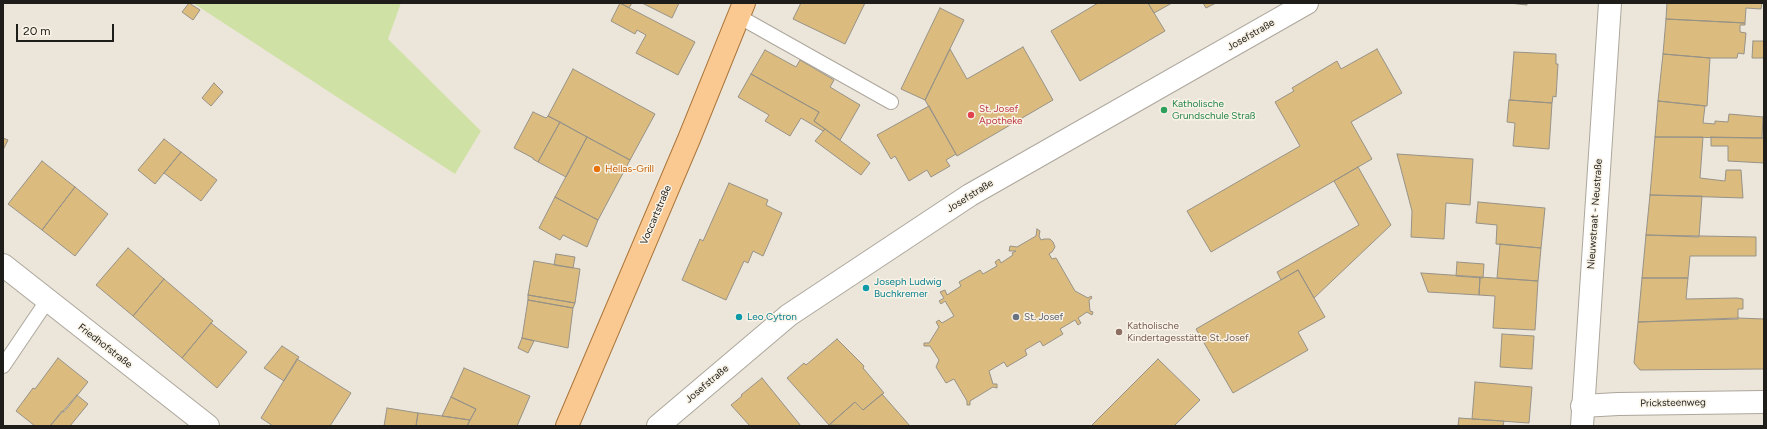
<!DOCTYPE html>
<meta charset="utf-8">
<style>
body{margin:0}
#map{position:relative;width:1767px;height:429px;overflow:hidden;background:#ece6da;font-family:Figtree,sans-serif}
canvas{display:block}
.frame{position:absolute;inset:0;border:4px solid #1f1d19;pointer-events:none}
.scale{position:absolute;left:16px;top:24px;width:98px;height:18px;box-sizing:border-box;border:2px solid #1f1d19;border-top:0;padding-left:5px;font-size:12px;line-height:14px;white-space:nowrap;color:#1f1d19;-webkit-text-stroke:3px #f9f3e7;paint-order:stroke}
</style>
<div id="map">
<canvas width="1767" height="429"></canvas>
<div class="frame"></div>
<div class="scale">20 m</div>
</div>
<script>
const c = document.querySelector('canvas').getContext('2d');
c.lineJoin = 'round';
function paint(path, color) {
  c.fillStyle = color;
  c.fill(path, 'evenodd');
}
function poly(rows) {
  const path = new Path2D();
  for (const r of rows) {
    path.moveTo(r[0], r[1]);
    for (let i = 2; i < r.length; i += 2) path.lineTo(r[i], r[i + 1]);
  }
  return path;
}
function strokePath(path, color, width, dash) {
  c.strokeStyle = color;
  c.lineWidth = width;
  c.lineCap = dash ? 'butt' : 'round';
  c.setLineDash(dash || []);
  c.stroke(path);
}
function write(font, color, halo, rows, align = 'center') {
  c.font = font + ' Figtree,sans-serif';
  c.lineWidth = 3;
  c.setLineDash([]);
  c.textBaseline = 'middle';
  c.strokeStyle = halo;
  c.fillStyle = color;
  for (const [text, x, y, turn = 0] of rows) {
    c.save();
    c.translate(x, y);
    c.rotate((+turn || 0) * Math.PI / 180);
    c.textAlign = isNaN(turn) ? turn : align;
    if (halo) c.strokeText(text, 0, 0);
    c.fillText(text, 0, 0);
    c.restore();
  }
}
paint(poly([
 [193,3,401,3,388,39,481,131,455,174]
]), '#d0e1a6');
const building = poly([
 [189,3,200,10,193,20,182,12,189,3],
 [620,3,695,42,678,75,636,53,646,35,637,30,635,34,611,21,620,3],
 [620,3,632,3,629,8,620,3],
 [642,3,679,3,672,18,642,3],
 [801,3,865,3,845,44,793,19,801,3],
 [1098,3,1148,3,1165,31,1080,81,1051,31,1098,3],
 [1148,3,1172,3,1154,13,1148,3],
 [1203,3,1216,3,1206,8,1203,3],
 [1509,3,1527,3,1527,5,1509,3],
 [1667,3,1762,3,1761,9,1746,8,1745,23,1666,19,1667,3],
 [940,8,964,20,925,100,901,89,940,8],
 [1666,19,1745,23,1745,25,1740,25,1740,32,1746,33,1744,54,1738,53,1737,58,1710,58,1663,54,1666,19],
 [1753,41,1764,41,1764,58,1752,58,1753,41],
 [1023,47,1053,100,957,156,925,100,950,49,967,79,1023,47],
 [1377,49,1402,93,1351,122,1372,159,1211,252,1187,211,1300,146,1275,102,1294,91,1292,88,1337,61,1341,69,1377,49],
 [765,50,796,67,800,60,834,80,830,87,860,105,840,140,814,121,819,112,751,74,765,50],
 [1514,52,1556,54,1556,64,1558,64,1556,97,1553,96,1552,103,1510,100,1514,52],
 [1663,54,1710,58,1707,106,1658,101,1663,54],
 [573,69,655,114,630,160,548,116,573,69],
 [751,74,819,112,814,121,825,129,823,131,801,118,790,136,765,121,769,115,738,97,751,74],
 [214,83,223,92,211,106,202,98,214,83],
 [1509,100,1552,103,1549,149,1513,146,1515,123,1507,122,1509,100],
 [1658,101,1705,106,1703,123,1715,124,1715,121,1728,122,1729,114,1763,117,1762,138,1655,137,1658,101],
 [929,106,956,154,946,160,950,166,931,177,927,170,909,181,895,156,891,159,877,135,929,106],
 [533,112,546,118,548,116,560,122,538,162,533,159,533,158,514,148,533,112],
 [560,122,587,137,566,177,538,162,560,122],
 [825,129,870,163,861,175,815,141,825,129],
 [587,137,630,160,598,220,555,197,587,137],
 [1655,137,1703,137,1700,178,1725,181,1726,170,1741,170,1743,198,1650,195,1655,137],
 [1711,137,1764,138,1764,163,1728,161,1728,146,1711,146,1711,137],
 [3,138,8,140,3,150,3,138],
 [164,139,181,152,155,184,138,170,164,139],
 [181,152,217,180,201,201,164,173,181,152],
 [1397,154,1473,159,1470,205,1446,203,1444,239,1411,237,1412,211,1397,154],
 [42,161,75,187,42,230,8,204,42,161],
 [1358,167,1391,225,1314,298,1298,270,1281,280,1277,272,1359,225,1334,181,1358,167],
 [729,183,768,200,766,205,782,213,763,256,753,251,748,263,744,261,726,300,682,280,700,239,703,241,729,183],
 [75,187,108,214,75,256,42,230,75,187],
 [1650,195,1702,196,1699,237,1646,235,1650,195],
 [555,197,598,220,587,247,563,235,560,240,539,228,555,197],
 [1478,202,1545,208,1541,248,1496,244,1497,225,1476,223,1478,202],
 [1037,229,1040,231,1039,236,1041,240,1044,239,1050,239,1053,242,1055,247,1052,252,1049,254,1052,259,1056,258,1075,291,1088,298,1091,296,1092,298,1089,300,1090,311,1093,312,1092,315,1087,312,1078,318,1081,323,1078,325,1075,320,1060,329,1063,334,1043,346,1040,341,1025,350,1027,355,1010,365,1007,367,1004,362,989,371,993,384,997,384,997,388,993,387,970,401,970,405,967,405,967,401,954,379,946,383,936,367,939,360,930,346,924,346,924,343,929,343,939,327,936,322,939,320,942,323,954,316,945,301,941,304,939,301,944,298,940,292,945,290,947,295,961,286,959,282,980,270,983,274,997,266,995,262,999,259,1001,263,1013,255,1012,253,1016,251,1009,251,1010,246,1017,247,1036,236,1037,229],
 [1646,235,1756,237,1756,256,1690,256,1688,278,1642,278,1646,235],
 [1500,244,1541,248,1538,281,1497,278,1500,244],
 [128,248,164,279,133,316,96,285,128,248],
 [556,254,575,257,573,268,554,265,556,254],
 [534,261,580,269,575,303,528,295,534,261],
 [1457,262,1484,264,1483,278,1456,276,1457,262],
 [1298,270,1325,317,1298,332,1308,350,1233,393,1196,329,1298,270],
 [1421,273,1480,277,1479,295,1428,292,1421,273],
 [1480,277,1538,281,1535,330,1493,328,1495,296,1479,295,1480,277],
 [1642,278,1688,278,1686,299,1737,298,1743,299,1743,309,1738,309,1738,319,1638,322,1642,278],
 [164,279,213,321,182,358,133,316,164,279],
 [528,295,575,303,573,308,528,300,528,295],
 [528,300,573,308,568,348,522,338,528,300],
 [1738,318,1764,319,1764,369,1640,370,1634,363,1638,322,1738,318],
 [211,323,247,352,217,388,182,358,211,323],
 [1502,334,1534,336,1532,369,1500,367,1502,334],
 [522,338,534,341,528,353,518,348,522,338],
 [837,339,864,366,863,368,884,393,863,410,855,402,829,425,787,378,804,363,806,365,837,339],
 [282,346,299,357,284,381,264,368,282,346],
 [58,358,88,382,64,412,62,411,50,426,35,426,16,411,33,388,35,389,58,358],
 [297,359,351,393,330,426,273,426,261,418,297,359],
 [1158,359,1200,400,1174,426,1091,426,1158,359],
 [464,368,530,396,517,426,467,426,476,409,451,397,464,368],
 [762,378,801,426,750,426,731,405,742,396,741,395,762,378],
 [1475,382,1532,387,1529,423,1472,419,1475,382],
 [882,394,910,426,829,425,855,402,863,410,882,394],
 [77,395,88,404,70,426,50,426,77,395],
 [451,397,476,409,470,420,442,416,451,397],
 [387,408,418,413,416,426,384,426,387,408],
 [418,413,442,416,470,420,467,426,416,426,418,413],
 [1459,418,1504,421,1503,426,1458,426,1459,418]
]);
paint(building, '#dbbb7e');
strokePath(building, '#979287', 1);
const service = poly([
 [738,16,891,102],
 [3,366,47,301]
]);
const minor = poly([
 [3,265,208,426],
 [1582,406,1618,404,1764,402],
 [658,426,789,315,970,195,1307,3]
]);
const tertiary = poly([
 [1582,426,1610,3]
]);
const primary = poly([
 [567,426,689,139,744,3]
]);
strokePath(service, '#aca69c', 16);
strokePath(minor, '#aca69c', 24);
strokePath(tertiary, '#aca69c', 24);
strokePath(primary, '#ab7539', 24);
strokePath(service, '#fff', 14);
strokePath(minor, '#fff', 22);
strokePath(tertiary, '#fff', 22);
strokePath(primary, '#fac992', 22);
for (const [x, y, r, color] of [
 [1164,110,4,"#2e9e5b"],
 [971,115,4,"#e0444e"],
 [597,169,4,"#e8710a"],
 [866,288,4,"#0f9aa8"],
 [739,317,4,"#0f9aa8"],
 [1016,317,4,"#6b7280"],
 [1119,332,4,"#8d6e63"]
]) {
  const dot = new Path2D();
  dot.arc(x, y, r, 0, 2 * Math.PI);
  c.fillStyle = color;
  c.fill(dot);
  strokePath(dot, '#f9f3e7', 1.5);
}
write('10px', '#1f1d19', '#f9f3e7', [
 ["Josefstraße",1251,35,-30],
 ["Josefstraße",970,196,-32],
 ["Nieuwstraat - Neustraße",1595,214,-86],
 ["Voccartstraße",656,215,-67],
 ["Friedhofstraße",105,346,38],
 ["Josefstraße",707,384,-40],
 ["Pricksteenweg",1673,403,-1]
]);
write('10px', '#27864d', '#f9f3e7', [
 ["Katholische",1172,104],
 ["Grundschule Straß",1172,116]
], 'left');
write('10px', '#be3a42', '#f9f3e7', [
 ["St. Josef",979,109],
 ["Apotheke",979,121]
], 'left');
write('10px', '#c56008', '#f9f3e7', [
 ["Hellas-Grill",605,169]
], 'left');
write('10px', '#0d838f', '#f9f3e7', [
 ["Joseph Ludwig",874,282],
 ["Buchkremer",874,294],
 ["Leo Cytron",747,317]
], 'left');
write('10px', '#5b616d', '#f9f3e7', [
 ["St. Josef",1024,317]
], 'left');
write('10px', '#785e54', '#f9f3e7', [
 ["Katholische",1127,326],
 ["Kindertagesstätte St. Josef",1127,338]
], 'left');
</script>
